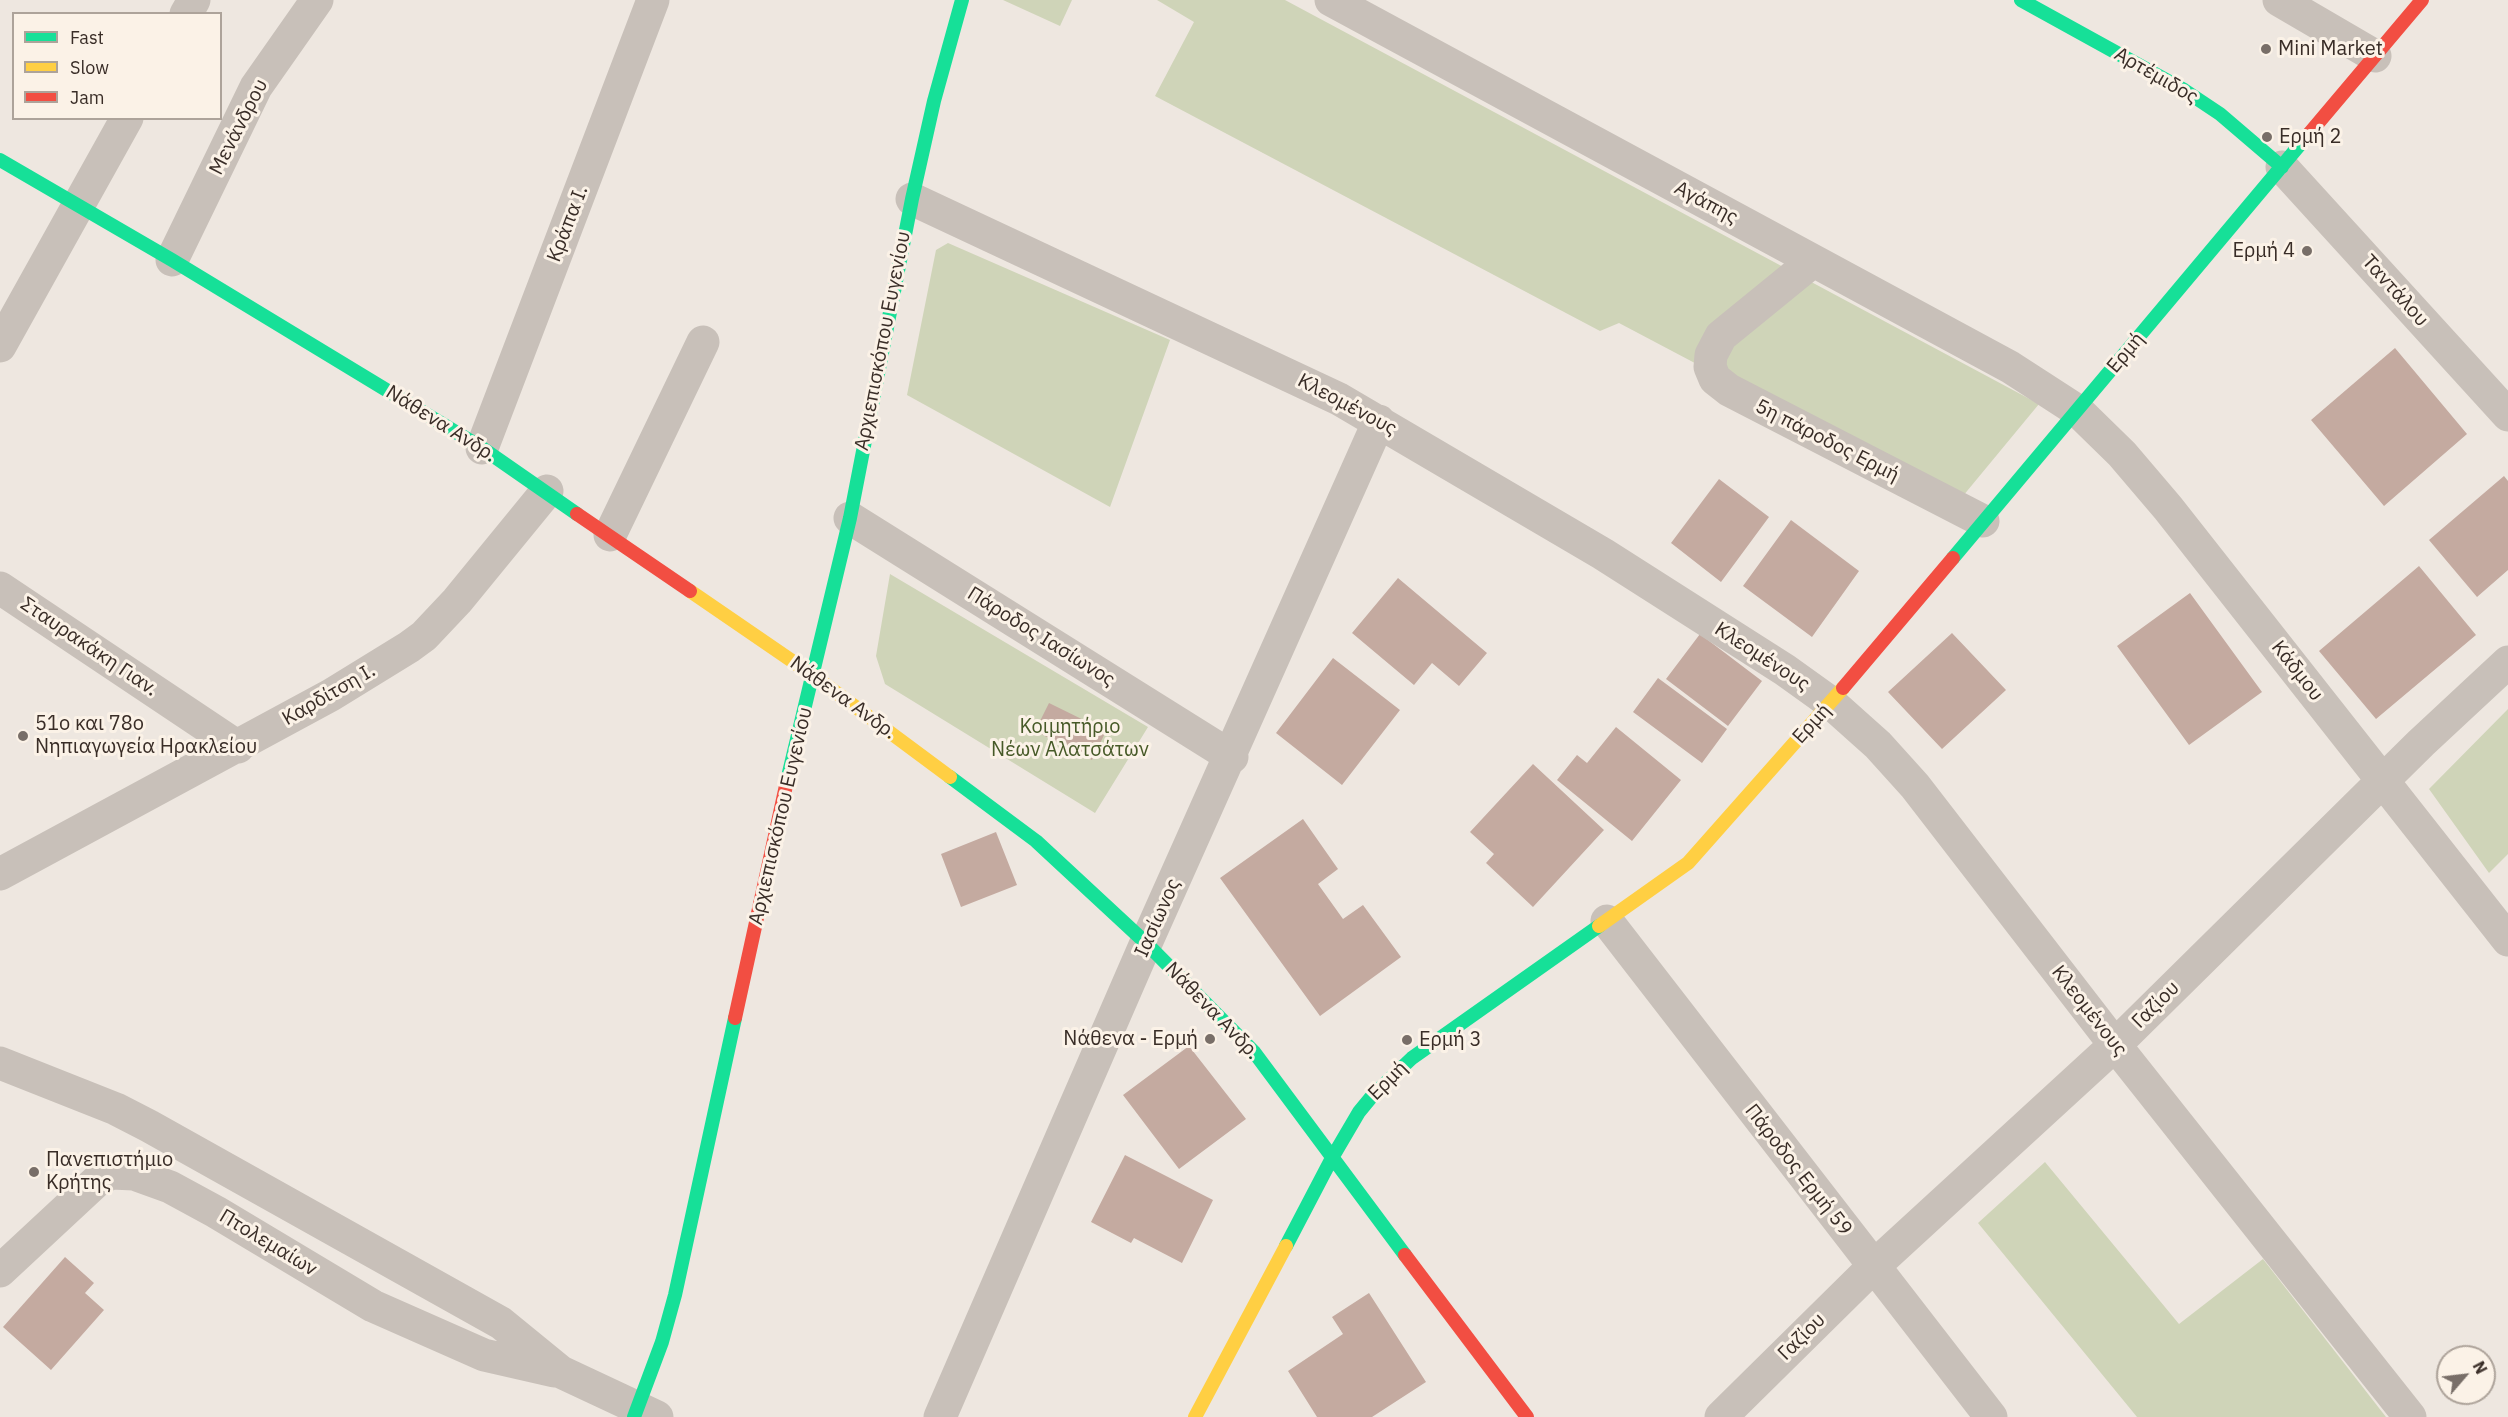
<!DOCTYPE html>
<meta charset="utf-8">
<style>
body{margin:0}
#map{position:relative;width:2508px;height:1417px;overflow:hidden;background:#eee7e0;font-family:"IBM Plex Sans",sans-serif}
canvas{display:block}
.legend{position:absolute;left:12px;top:12px;width:210px;height:108px;box-sizing:border-box;background:#fbf2e7;border:2px solid #ada39a;margin:0;padding:8px 10px;list-style:none;font-size:18px;color:#392d27}
.legend li{display:flex;align-items:center;gap:12px;height:30px}
.legend b{width:30px;border:2px solid #ada39a}
.north{position:absolute;left:2436px;top:1345px;width:60px;height:60px;box-sizing:border-box;background:#fbf2e7;border:2px solid #ada39a;border-radius:50%;rotate:62deg;font-size:16px;font-weight:700;line-height:24px;text-align:center;color:#392d27}
.north::after{content:'';display:block;margin:auto;width:21px;height:27px;background:#786e68;clip-path:polygon(50% 0,100% 100%,50% 72%,0 100%)}
</style>
<div id="map">
<canvas width="2508" height="1417"></canvas>
<ul class="legend">
<li><b style="height:8px;background:#16e098"></b>Fast</li>
<li><b style="height:8px;background:#ffcf43"></b>Slow</li>
<li><b style="height:8px;background:#f24e42"></b>Jam</li>
</ul>
<div class="north">N</div>
</div>
<script>
const c = document.querySelector('canvas').getContext('2d');
c.lineJoin = 'round';
function paint(path, color) {
  c.fillStyle = color;
  c.fill(path, 'evenodd');
}
function poly(rows) {
  const path = new Path2D();
  for (const r of rows) {
    path.moveTo(r[0], r[1]);
    for (let i = 2; i < r.length; i += 2) path.lineTo(r[i], r[i + 1]);
  }
  return path;
}
function strokePath(path, color, width, dash) {
  c.strokeStyle = color;
  c.lineWidth = width;
  c.lineCap = dash ? 'butt' : 'round';
  c.setLineDash(dash || []);
  c.stroke(path);
}
function write(font, color, halo, rows, align = 'center') {
  c.font = font + ' "IBM Plex Sans",sans-serif';
  c.lineWidth = 6;
  c.setLineDash([]);
  c.textBaseline = 'middle';
  c.strokeStyle = halo;
  c.fillStyle = color;
  for (const [text, x, y, turn = 0] of rows) {
    c.save();
    c.translate(x, y);
    c.rotate((+turn || 0) * Math.PI / 180);
    c.textAlign = isNaN(turn) ? turn : align;
    if (halo) c.strokeText(text, 0, 0);
    c.fillText(text, 0, 0);
    c.restore();
  }
}
paint(poly([
 [1003,0,1072,0,1060,26],
 [1157,0,1285,0,2039,404,1958,502,1619,323,1600,331,1155,96,1194,22],
 [948,243,1170,340,1110,507,907,395,936,250],
 [890,574,1148,727,1095,813,885,684,876,656],
 [2508,709,2508,854,2489,873,2429,789],
 [2045,1162,2179,1324,2263,1259,2386,1417,2137,1417,1978,1223]
]), '#cfd4b8');
paint(poly([
 [2395,348,2467,434,2384,506,2311,420],
 [2504,476,2508,481,2508,570,2477,597,2429,540],
 [1719,479,1769,517,1721,582,1671,543],
 [1791,520,1859,571,1812,637,1743,586],
 [2419,566,2476,635,2376,719,2319,651],
 [1398,578,1487,653,1459,686,1432,663,1414,685,1352,633],
 [2190,593,2262,692,2189,745,2117,646],
 [1952,633,2006,690,1942,749,1888,692],
 [1700,634,1762,681,1728,726,1666,679],
 [1333,658,1400,710,1342,785,1276,733],
 [1658,678,1727,729,1702,763,1633,712],
 [1049,703,1106,731,1092,760,1035,731],
 [1616,727,1681,780,1632,841,1557,780,1577,755,1587,763],
 [1533,764,1604,830,1533,907,1486,863,1494,854,1470,832],
 [1303,819,1338,869,1318,884,1343,919,1363,905,1401,957,1320,1016,1220,878],
 [996,832,1017,885,961,907,941,854],
 [1189,1046,1246,1119,1179,1169,1123,1095],
 [1125,1155,1213,1200,1182,1263,1134,1238,1131,1243,1091,1222],
 [65,1257,94,1283,85,1293,104,1310,51,1370,3,1327],
 [1369,1293,1426,1382,1372,1417,1317,1417,1288,1371,1343,1334,1332,1317]
]), '#c4aaa0');
strokePath(poly([
 [1331,0,2010,367,2078,411,2122,454,2168,508,2508,940],
 [2279,0,2375,56],
 [186,14,194,0],
 [2282,167,2508,415],
 [912,199,1339,399,1603,554,1785,670,1831,703,1878,745,1915,786,2115,1045,2410,1417],
 [172,260,256,87,317,0],
 [1813,261,1721,336,1711,355,1710,367,1715,379,1729,390,1983,521],
 [0,346,127,118],
 [482,448,653,0],
 [850,518,1232,757],
 [610,535,703,342],
 [0,588,238,747],
 [0,874,331,695,409,647,424,636,457,601,547,491],
 [1607,921,1991,1417],
 [0,1063,116,1109,149,1126,501,1323,561,1372,657,1417],
 [0,1271,100,1178,112,1173,134,1174,170,1187,216,1212,373,1306,484,1355,554,1371],
 [940,1417,1146,943,1379,421],
 [1721,1417,1873,1267,2115,1045,2421,743,2508,662]
]), '#c8c0b9', 33);
strokePath(poly([
 [2021,0,2184,90,2220,114,2282,167],
 [0,160,172,260,482,448,577,514],
 [1953,558,2308,135],
 [950,777,1036,841,1146,943,1254,1052,1405,1255],
 [787,781,850,518,912,199,934,101,962,0],
 [1286,1246,1332,1158,1359,1112,1373,1095,1412,1058,1599,926],
 [634,1417,662,1342,675,1295,735,1018]
]), '#16e098', 14);
strokePath(poly([
 [690,591,814,676,950,777],
 [1599,926,1688,863,1843,688],
 [1195,1417,1286,1246]
]), '#ffcf43', 14);
strokePath(poly([
 [2308,135,2422,0],
 [577,514,690,591],
 [1843,688,1953,558],
 [735,1018,787,781],
 [1405,1255,1527,1417]
]), '#f24e42', 14);
for (const [x, y, r, color] of [
 [2266,49,6,"#786e68"],
 [2267,137,6,"#786e68"],
 [2307,251,6,"#786e68"],
 [23,736,6,"#786e68"],
 [1210,1039,6,"#786e68"],
 [1407,1040,6,"#786e68"],
 [34,1172,6,"#786e68"]
]) {
  const dot = new Path2D();
  dot.arc(x, y, r, 0, 2 * Math.PI);
  c.fillStyle = color;
  c.fill(dot);
  strokePath(dot, '#fbf2e7', 2);
}
write('20px', '#392d27', '#fbf2e7', [
 ["Mini Market",2278,49],
 ["Ερμή 2",2279,137],
 ["Ερμή 4",2295,251,"right"],
 ["51ο και 78ο",35,724],
 ["Νηπιαγωγεία Ηρακλείου",35,747],
 ["Νάθενα - Ερμή",1198,1039,"right"],
 ["Ερμή 3",1419,1040],
 ["Πανεπιστήμιο",46,1160],
 ["Κρήτης",46,1183]
], 'left');
write('20px', '#392d27', '#fbf2e7', [
 ["Αρτέμιδος",2156,76,30],
 ["Μενάνδρου",239,127,-63],
 ["Αγάπης",1706,203,28],
 ["Κράπα Ι.",568,224,-69],
 ["Ταντάλου",2395,291,48],
 ["Αρχιεπισκόπου Ευγενίου",883,341,-79],
 ["Ερμή",2126,353,-50],
 ["Κλεομένους",1347,405,28],
 ["Νάθενα Ανδρ.",441,424,32],
 ["5η πάροδος Ερμή",1827,441,27],
 ["Πάροδος Ιασίωνος",1041,637,32],
 ["Σταυρακάκη Γιαν.",89,647,34],
 ["Κλεομένους",1762,657,33],
 ["Κάδμου",2297,671,52],
 ["Καρδίτση Ι.",329,695,-30],
 ["Νάθενα Ανδρ.",843,698,36],
 ["Ερμή",1812,724,-48],
 ["Αρχιεπισκόπου Ευγενίου",781,816,-77],
 ["Ιασίωνος",1158,918,-66],
 ["Γαζίου",2156,1005,-45],
 ["Νάθενα Ανδρ.",1212,1011,46],
 ["Κλεομένους",2089,1011,52],
 ["Ερμή",1388,1081,-45],
 ["Πάροδος Ερμή 59",1798,1170,52],
 ["Πτολεμαίων",268,1243,31],
 ["Γαζίου",1802,1337,-45]
]);
write('20px', '#475a28', '#fbf2e7', [
 ["Κοιμητήριο",1070,727],
 ["Νέων Αλατσάτων",1070,750]
]);
</script>
